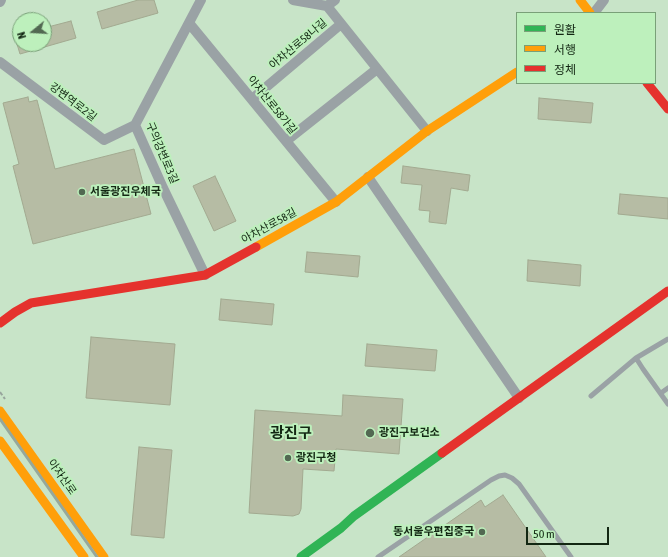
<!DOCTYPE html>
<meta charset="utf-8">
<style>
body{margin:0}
#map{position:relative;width:668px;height:557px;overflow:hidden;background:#c8e4c8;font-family:"Asap Condensed","Noto Sans KR",sans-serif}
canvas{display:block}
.legend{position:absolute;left:516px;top:12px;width:140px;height:72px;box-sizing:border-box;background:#bdf0bc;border:1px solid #79a078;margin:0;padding:5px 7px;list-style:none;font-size:12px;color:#132713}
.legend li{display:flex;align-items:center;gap:8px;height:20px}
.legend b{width:20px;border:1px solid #79a078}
.north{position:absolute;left:12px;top:12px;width:40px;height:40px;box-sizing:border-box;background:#bdf0bc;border:1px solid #79a078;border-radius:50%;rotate:252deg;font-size:11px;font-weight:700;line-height:16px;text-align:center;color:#132713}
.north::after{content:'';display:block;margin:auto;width:14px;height:18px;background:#526952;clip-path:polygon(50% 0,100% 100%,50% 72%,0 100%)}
.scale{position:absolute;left:526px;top:527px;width:83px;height:18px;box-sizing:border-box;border:2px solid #132713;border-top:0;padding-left:5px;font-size:12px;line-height:14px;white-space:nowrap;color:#132713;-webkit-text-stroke:3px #bdf0bc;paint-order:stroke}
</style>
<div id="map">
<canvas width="668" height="557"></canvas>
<ul class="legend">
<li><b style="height:5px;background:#30b455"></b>원활</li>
<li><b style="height:5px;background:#ff9f0a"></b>서행</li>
<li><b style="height:5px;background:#e5322d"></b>정체</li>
</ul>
<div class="north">N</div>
<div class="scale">50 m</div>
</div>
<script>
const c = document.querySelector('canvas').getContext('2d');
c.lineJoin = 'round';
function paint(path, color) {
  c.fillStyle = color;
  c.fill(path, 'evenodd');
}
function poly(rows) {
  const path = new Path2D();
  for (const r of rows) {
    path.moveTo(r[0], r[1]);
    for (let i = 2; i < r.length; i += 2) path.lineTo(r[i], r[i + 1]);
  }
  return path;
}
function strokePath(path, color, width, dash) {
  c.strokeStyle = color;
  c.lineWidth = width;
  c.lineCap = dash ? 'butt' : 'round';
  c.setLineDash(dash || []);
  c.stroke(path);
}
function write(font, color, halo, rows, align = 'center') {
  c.font = font + ' "Asap Condensed","Noto Sans KR",sans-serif';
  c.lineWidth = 4;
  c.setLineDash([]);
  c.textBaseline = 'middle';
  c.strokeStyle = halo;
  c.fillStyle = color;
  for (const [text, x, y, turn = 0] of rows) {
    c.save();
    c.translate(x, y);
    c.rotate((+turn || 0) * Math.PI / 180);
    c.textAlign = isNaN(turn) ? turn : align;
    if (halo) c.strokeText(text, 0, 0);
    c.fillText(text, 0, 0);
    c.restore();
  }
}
const building = poly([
 [138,0,154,0,158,13,102,29,97,12,138,0],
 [71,21,76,38,20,54,17,44,44,44,44,28,71,21],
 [28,97,29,102,37,100,55,169,134,149,151,214,33,244,13,166,19,164,3,103,28,97],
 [539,98,593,103,591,123,538,119,539,98],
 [403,166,470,175,468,191,451,188,446,224,429,222,430,211,419,210,422,185,401,183,403,166],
 [215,176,236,221,214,231,193,186,215,176],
 [620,194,668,198,668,219,618,214,620,194],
 [307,252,360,256,358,277,305,272,307,252],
 [528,260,581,265,580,286,527,281,528,260],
 [221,299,274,304,272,325,219,320,221,299],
 [91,337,175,344,170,405,86,398,91,337],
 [367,344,437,350,435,371,365,366,367,344],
 [343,395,403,399,399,454,336,449,334,471,303,469,301,509,299,514,293,516,249,513,255,410,342,416,343,395],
 [139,447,172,450,164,538,131,535,139,447],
 [503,495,546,557,399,557,481,500,485,507,503,495]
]);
paint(building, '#b6bca4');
strokePath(building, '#a2a990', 1);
strokePath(poly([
 [0,392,5,399]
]), '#98a59d', 2, [4, 2]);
strokePath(poly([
 [636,358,643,369,668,404],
 [661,393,668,388],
 [591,396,636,358,668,339],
 [378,557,491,480,499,476,505,475,512,478,519,484,571,557]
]), '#9aa2a5', 5);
strokePath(poly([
 [201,0,135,125,163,188,205,275],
 [293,0,327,6,335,0],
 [0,2,1,0],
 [327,6,427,131],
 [594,13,604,0],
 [189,23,336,202],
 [0,62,104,140,135,125],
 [252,99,341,24],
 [286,141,377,69],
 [368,177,519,398]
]), '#9aa2a5', 10);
strokePath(poly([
 [301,557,341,528,354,516,442,453]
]), '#30b455', 9);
strokePath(poly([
 [580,0,590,13],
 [256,247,336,202,427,131,517,72],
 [0,411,104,557],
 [0,441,84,557]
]), '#ff9f0a', 9);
strokePath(poly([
 [647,83,668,109],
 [0,323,15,312,31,303,205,275,256,247],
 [442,453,668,291]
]), '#e5322d', 9);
strokePath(poly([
 [0,419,97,557]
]), '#96a89b', 3);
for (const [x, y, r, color] of [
 [82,192,4,"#526952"],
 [370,433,5,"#526952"],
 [288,458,4,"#526952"],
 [482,532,4,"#526952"]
]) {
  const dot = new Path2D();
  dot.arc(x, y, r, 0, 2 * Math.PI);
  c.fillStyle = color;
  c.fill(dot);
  strokePath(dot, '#bdf0bc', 1.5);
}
write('11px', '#132713', '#bdf0bc', [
 ["아차산로58나길",298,44,-40],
 ["강변역로2길",73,102,37],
 ["아차산로58가길",272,105,51],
 ["구의강변로3길",162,153,67],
 ["아차산로58길",269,226,-29],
 ["아차산로",62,477,55]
]);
write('bold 11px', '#132713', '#bdf0bc', [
 ["서울광진우체국",90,192],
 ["광진구보건소",379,433],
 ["광진구청",296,458],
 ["동서울우편집중국",474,532,"right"]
], 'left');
write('bold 15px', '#132713', '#bdf0bc', [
 ["광진구",291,433]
]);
</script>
